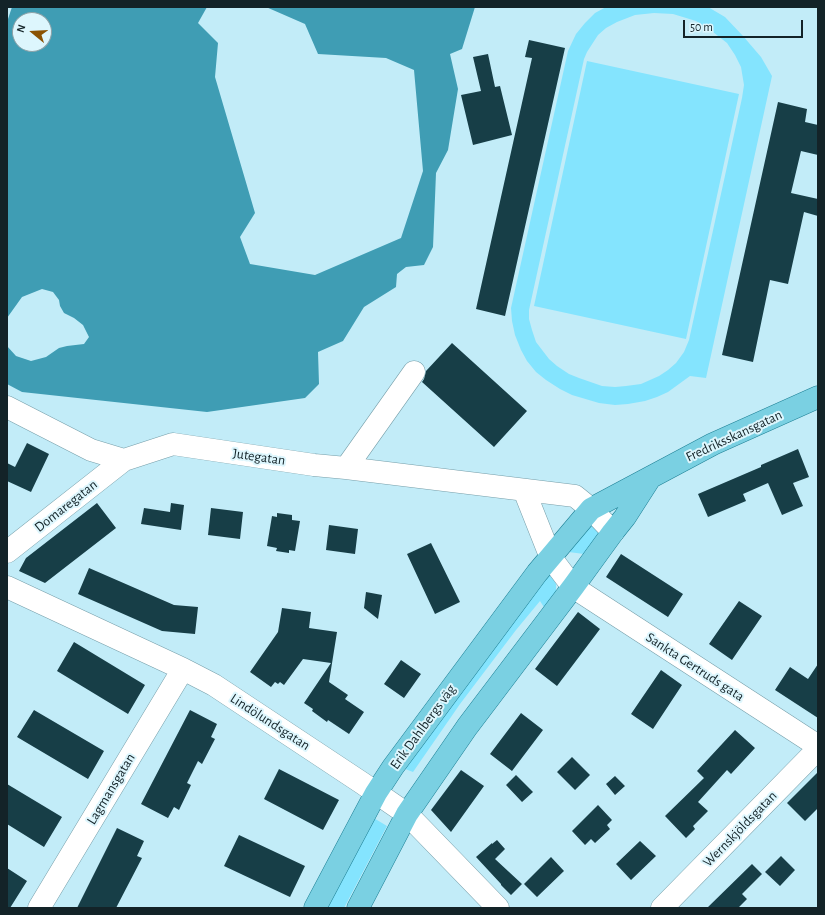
<!DOCTYPE html>
<meta charset="utf-8">
<style>
body{margin:0}
#map{position:relative;width:825px;height:915px;overflow:hidden;background:#c2ecf8;font-family:"Alegreya Sans",sans-serif}
canvas{display:block}
.frame{position:absolute;inset:0;border:8px solid #132328;pointer-events:none}
.north{position:absolute;left:12px;top:12px;width:40px;height:40px;box-sizing:border-box;background:#ddf6fd;border:1px solid #8ca2a8;border-radius:50%;rotate:288deg;font-size:11px;font-weight:700;line-height:16px;text-align:center;color:#132328}
.north::after{content:'';display:block;margin:auto;width:14px;height:18px;background:#8a5304;clip-path:polygon(50% 0,100% 100%,50% 72%,0 100%)}
.scale{position:absolute;left:683px;top:20px;width:120px;height:18px;box-sizing:border-box;border:2px solid #132328;border-top:0;padding-left:5px;font-size:12px;line-height:14px;white-space:nowrap;color:#132328;-webkit-text-stroke:3px #ddf6fd;paint-order:stroke}
</style>
<div id="map">
<canvas width="825" height="915"></canvas>
<div class="frame"></div>
<div class="north">N</div>
<div class="scale">50 m</div>
</div>
<script>
const c = document.querySelector('canvas').getContext('2d');
c.lineJoin = 'round';
function paint(path, color) {
  c.fillStyle = color;
  c.fill(path, 'evenodd');
}
function poly(rows) {
  const path = new Path2D();
  for (const r of rows) {
    path.moveTo(r[0], r[1]);
    for (let i = 2; i < r.length; i += 2) path.lineTo(r[i], r[i + 1]);
  }
  return path;
}
function strokePath(path, color, width, dash) {
  c.strokeStyle = color;
  c.lineWidth = width;
  c.lineCap = dash ? 'butt' : 'round';
  c.setLineDash(dash || []);
  c.stroke(path);
}
function write(font, color, halo, rows, align = 'center') {
  c.font = font + ' "Alegreya Sans",sans-serif';
  c.lineWidth = 4;
  c.setLineDash([]);
  c.textBaseline = 'middle';
  c.strokeStyle = halo;
  c.fillStyle = color;
  for (const [text, x, y, turn = 0] of rows) {
    c.save();
    c.translate(x, y);
    c.rotate((+turn || 0) * Math.PI / 180);
    c.textAlign = isNaN(turn) ? turn : align;
    if (halo) c.strokeText(text, 0, 0);
    c.fillText(text, 0, 0);
    c.restore();
  }
}
paint(poly([
 [606,7,708,7,725,17,743,36,761,57,772,76,706,378,690,376,668,392,657,397,645,401,628,404,615,405,599,403,572,395,560,389,546,380,536,372,527,361,521,350,515,335,512,321,511,308,568,51,576,34,585,23,595,13],
 [654,13,673,14,696,21,713,32,727,43,735,55,741,67,744,85,742,98,689,340,684,352,676,363,668,370,659,376,641,384,626,386,615,387,602,386,579,378,569,374,557,366,549,359,536,342,532,330,529,319,529,310,584,59,587,52,598,35,606,28,617,22,635,15],
 [587,61,739,94,686,339,534,306],
 [591,516,601,537,584,554,561,551],
 [547,567,556,584,556,599,547,612,540,601,516,630,460,704,413,772,400,767],
 [372,817,387,826,344,908,325,908]
]), '#84e4fe');
paint(poly([
 [12,7,207,7,198,23,218,43,215,77,255,213,240,237,250,264,315,275,401,238,423,171,414,70,386,58,318,54,305,24,266,7,475,7,462,49,450,54,458,89,448,150,436,173,433,247,424,265,406,267,397,274,396,287,364,307,343,341,318,352,319,384,305,398,207,412,22,392,7,384,7,346,16,356,31,361,46,357,59,348,67,346,84,344,89,337,83,325,74,318,64,313,60,306,59,300,53,292,42,289,22,297,7,318,7,22],
 [20,20,44,20,44,44,20,44]
]), '#3f9db4');
paint(poly([
 [529,40,565,48,505,316,476,309,532,58,525,57],
 [488,54,495,87,500,86,512,135,473,145,461,95,481,91,473,57],
 [778,102,807,109,805,122,818,125,818,155,801,151,791,193,818,199,818,216,804,212,788,284,770,280,753,362,722,355],
 [452,343,527,411,494,447,422,382,424,379,426,371],
 [27,443,49,454,31,492,7,481,7,463,15,467],
 [798,449,809,477,793,483,803,506,782,515,768,483,743,494,746,501,708,517,698,494,761,467,761,465],
 [97,503,116,528,45,583,19,571,26,558],
 [171,503,184,505,181,530,141,524,144,508,170,512],
 [211,508,243,512,240,539,208,535],
 [277,513,292,515,292,520,300,521,295,551,289,550,289,553,276,551,277,548,267,546,272,516,277,517],
 [329,525,358,529,355,554,326,550],
 [431,543,460,602,435,614,407,554],
 [621,554,683,594,668,617,606,577],
 [89,568,174,605,198,607,195,634,162,631,78,594],
 [366,592,382,595,378,619,364,608],
 [739,601,762,616,732,660,709,644],
 [282,608,311,612,309,628,337,632,329,682,348,695,345,699,364,712,349,734,328,720,327,722,312,711,313,709,304,703,331,663,303,659,284,685,280,682,278,684,275,682,271,687,250,672,278,632],
 [578,612,600,629,557,686,535,669],
 [74,642,145,685,128,714,57,671],
 [401,660,421,674,404,698,384,684],
 [818,664,818,718,775,690,790,667,808,679],
 [661,670,682,685,653,729,631,714],
 [34,710,104,751,88,779,17,737],
 [190,710,217,724,211,737,215,739,202,764,198,761,187,783,191,785,179,810,174,807,168,818,141,804],
 [521,713,543,730,512,771,490,754],
 [735,730,755,748,731,774,727,770,698,802,708,811,693,826,695,829,686,838,665,816,704,778,697,771],
 [572,757,590,775,575,790,557,772],
 [279,769,339,800,323,830,264,799],
 [461,770,484,786,451,832,431,810],
 [818,772,818,808,805,821,787,803],
 [516,775,533,792,522,802,506,785],
 [615,776,625,786,615,795,606,784],
 [7,784,62,817,44,847,7,824],
 [598,805,612,820,607,825,610,829,595,843,591,839,585,845,572,831],
 [117,828,144,841,137,856,142,858,116,908,77,908],
 [239,835,305,866,290,897,224,866],
 [497,840,505,849,495,859,522,884,511,895,501,885,501,884,476,857,492,843,492,844],
 [640,841,656,856,631,880,616,864],
 [781,856,795,870,780,886,765,872],
 [551,857,564,871,537,897,524,884],
 [752,864,762,874,742,894,747,899,738,908,707,908],
 [7,868,27,881,10,908,7,908]
]), '#173e47');
const minor = poly([
 [7,407,91,450,124,460,173,444,314,465,346,468,575,496,591,509,613,532],
 [346,468,414,372],
 [524,490,551,558,573,587,818,746],
 [7,552,124,460],
 [7,587,183,669,214,685,362,783,407,814,498,908],
 [39,908,183,669],
 [662,908,818,749]
]);
const major = poly([
 [315,908,376,793,393,767,537,573,591,509,713,444,818,397],
 [358,908,407,814,467,727,573,587,613,532,625,517,650,478]
]);
strokePath(minor, '#769ea9', 23);
strokePath(major, '#1c7f94', 23);
strokePath(minor, '#fff', 22);
strokePath(major, '#7ad0e2', 22);
write('14px', '#132328', '#ddf6fd', [
 ["Fredriksskansgatan",734,436,-25],
 ["Jutegatan",259,457,8],
 ["Domaregatan",66,506,-38],
 ["Sankta Gertruds gata",695,667,33],
 ["Lindölundsgatan",270,722,33],
 ["Erik Dahlbergs väg",423,727,-54],
 ["Lagmansgatan",111,789,-59],
 ["Wernskjöldsgatan",740,829,-46]
]);
</script>
